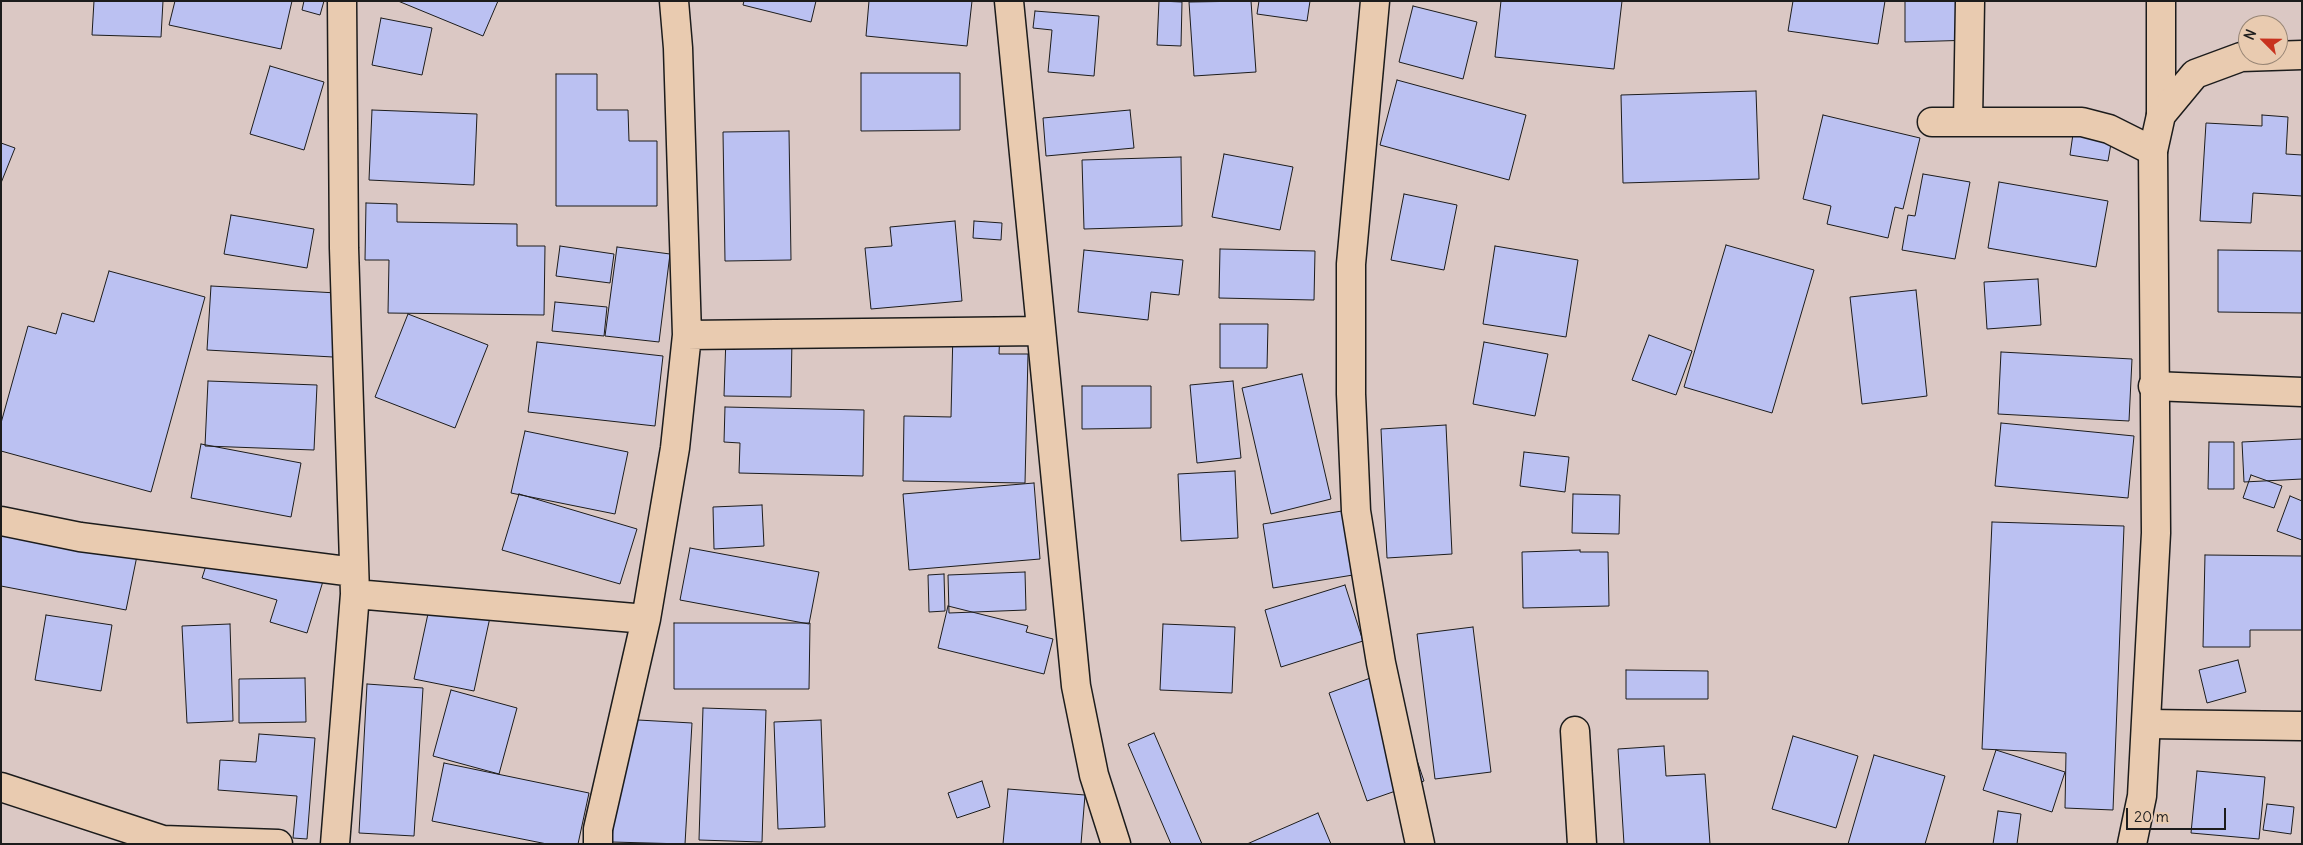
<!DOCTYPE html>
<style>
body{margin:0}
#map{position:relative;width:2303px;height:845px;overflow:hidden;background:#dbc8c4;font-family:Delius,sans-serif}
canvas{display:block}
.frame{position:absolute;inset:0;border:2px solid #1c1c1c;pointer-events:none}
.north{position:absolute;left:2238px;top:15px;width:50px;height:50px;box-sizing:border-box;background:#e9cbb0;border:1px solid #978575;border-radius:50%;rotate:293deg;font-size:14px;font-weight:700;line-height:20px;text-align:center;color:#1c1c1c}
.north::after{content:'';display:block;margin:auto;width:18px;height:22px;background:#c8321e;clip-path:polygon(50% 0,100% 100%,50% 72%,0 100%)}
.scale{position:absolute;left:2126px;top:808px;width:100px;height:22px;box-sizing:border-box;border:2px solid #1c1c1c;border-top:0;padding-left:6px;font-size:15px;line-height:18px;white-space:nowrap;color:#1c1c1c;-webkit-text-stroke:4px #e9cbb0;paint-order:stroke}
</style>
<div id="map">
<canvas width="2303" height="845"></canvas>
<div class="frame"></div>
<div class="north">N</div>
<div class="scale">20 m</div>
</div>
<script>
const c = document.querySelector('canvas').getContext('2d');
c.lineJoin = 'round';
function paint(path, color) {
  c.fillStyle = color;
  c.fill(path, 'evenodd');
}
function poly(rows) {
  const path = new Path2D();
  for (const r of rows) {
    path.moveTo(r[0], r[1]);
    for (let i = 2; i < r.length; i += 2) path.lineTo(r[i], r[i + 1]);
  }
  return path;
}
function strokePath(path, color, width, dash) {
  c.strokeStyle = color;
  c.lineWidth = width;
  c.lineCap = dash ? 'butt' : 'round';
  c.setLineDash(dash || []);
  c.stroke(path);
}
const building = poly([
 [94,1,163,1,161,37,92,35,94,1],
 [175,1,292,1,281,49,169,25,175,1],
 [304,1,324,1,320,15,302,10,304,1],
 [398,1,498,1,483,36,398,1],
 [744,1,816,1,811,22,743,5,744,1],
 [869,1,972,1,967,46,866,36,869,1],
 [1159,1,1182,2,1181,46,1157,45,1159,1],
 [1251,1,1256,72,1194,76,1189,2,1251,1],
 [1259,1,1310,1,1307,21,1257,14,1259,1],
 [1501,1,1622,1,1614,69,1495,57,1501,1],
 [1793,1,1885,1,1878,44,1788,31,1793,1],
 [1905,1,1974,1,1974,40,1905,42,1905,1],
 [1413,6,1477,22,1463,79,1399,62,1413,6],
 [1035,11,1099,16,1094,76,1048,72,1052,30,1033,28,1035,11],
 [381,18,432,28,422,75,372,65,381,18],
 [270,66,324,82,304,150,250,134,270,66],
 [861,73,960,73,960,130,861,131,861,73],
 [556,74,597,74,597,110,628,110,629,141,657,141,657,206,556,206,556,74],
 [1397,80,1526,115,1509,180,1380,145,1397,80],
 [1756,91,1759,179,1623,183,1621,95,1756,91],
 [372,110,477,114,474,185,369,180,372,110],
 [1130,110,1134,148,1046,156,1043,118,1130,110],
 [1823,115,1920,138,1903,209,1895,207,1888,238,1827,224,1831,206,1803,199,1823,115],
 [2262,115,2288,117,2286,154,2302,155,2302,196,2253,193,2251,223,2200,221,2206,123,2262,126,2262,115],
 [2075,120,2114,126,2108,161,2070,155,2075,120],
 [789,131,791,260,725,261,723,132,789,131],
 [1,143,15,148,1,183,1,143],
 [1224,154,1293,167,1280,230,1212,217,1224,154],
 [1181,157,1182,226,1084,229,1082,160,1181,157],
 [1923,174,1970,182,1955,259,1902,250,1908,215,1915,216,1923,174],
 [1999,182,2108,201,2096,267,1988,248,1999,182],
 [1404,194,1457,205,1444,270,1391,260,1404,194],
 [366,203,397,204,397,222,517,224,517,246,545,246,544,315,388,313,389,260,365,260,366,203],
 [231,215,314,229,307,268,224,254,231,215],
 [955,221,962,301,871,309,865,248,892,246,890,227,955,221],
 [974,221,1002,223,1001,240,973,238,974,221],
 [1726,245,1814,270,1772,413,1684,387,1726,245],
 [560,246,614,254,610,283,556,276,560,246],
 [1495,246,1578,260,1566,337,1483,324,1495,246],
 [617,247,670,254,659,342,605,336,617,247],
 [1220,249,1315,251,1314,300,1219,298,1220,249],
 [1084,250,1183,260,1179,295,1151,292,1148,320,1078,312,1084,250],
 [2218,250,2302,251,2302,313,2218,312,2218,250],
 [109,271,205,297,151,492,1,451,1,423,28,326,56,334,62,313,94,322,109,271],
 [2038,279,2041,325,1987,329,1984,282,2038,279],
 [211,286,337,293,333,357,207,350,211,286],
 [1916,290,1927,396,1862,404,1850,297,1916,290],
 [555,302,607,307,604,336,552,331,555,302],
 [408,314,488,345,455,428,375,397,408,314],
 [1220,324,1268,324,1267,368,1220,368,1220,324],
 [953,330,1000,330,999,354,1028,354,1025,483,903,481,904,416,951,417,953,330],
 [1649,335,1692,351,1676,395,1632,380,1649,335],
 [726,337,792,338,791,397,724,396,726,337],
 [537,342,663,356,655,426,528,412,537,342],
 [1484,342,1548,354,1535,416,1473,404,1484,342],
 [2001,352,2132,359,2129,421,1998,414,2001,352],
 [1302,374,1331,499,1271,514,1242,388,1302,374],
 [208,381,317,385,314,450,205,446,208,381],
 [1233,381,1241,458,1197,463,1190,385,1233,381],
 [1082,386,1151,386,1151,428,1082,429,1082,386],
 [725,407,864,410,863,476,739,473,740,443,724,442,725,407],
 [2001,423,2134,436,2128,498,1995,486,2001,423],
 [1446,425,1452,554,1387,558,1381,429,1446,425],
 [525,431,628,452,615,514,511,493,525,431],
 [2302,439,2302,479,2244,482,2242,442,2302,439],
 [2209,442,2234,442,2234,489,2208,489,2209,442],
 [201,444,301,463,291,517,191,498,201,444],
 [1524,452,1569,457,1565,492,1520,486,1524,452],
 [1235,471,1238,538,1181,541,1178,474,1235,471],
 [2251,475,2282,486,2274,508,2243,498,2251,475],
 [1034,483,1040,559,909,570,903,494,1034,483],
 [519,494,637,529,620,584,502,550,519,494],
 [1573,494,1620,495,1619,534,1572,533,1573,494],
 [2290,496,2302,501,2302,540,2277,531,2290,496],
 [762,505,764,546,714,549,713,507,762,505],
 [1342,511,1353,575,1273,588,1263,524,1342,511],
 [1,515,140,541,126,610,1,586,1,515],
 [1992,522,2124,526,2113,810,2065,808,2066,753,1982,749,1992,522],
 [213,544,324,578,307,633,270,622,277,600,202,578,213,544],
 [690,548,819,572,809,624,680,600,690,548],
 [1580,550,1580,552,1608,552,1609,606,1523,608,1522,552,1580,550],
 [2205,555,2302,556,2302,630,2250,630,2250,647,2203,647,2205,555],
 [1025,572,1026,610,949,613,948,575,1025,572],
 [944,574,945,611,929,612,928,575,944,574],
 [1345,585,1363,641,1281,667,1265,610,1345,585],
 [432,595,492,608,474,691,414,679,432,595],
 [948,606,1028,626,1026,632,1053,639,1044,674,938,648,948,606],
 [46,615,112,625,101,691,35,680,46,615],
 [674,623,810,623,809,689,674,689,674,623],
 [230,624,233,721,187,723,182,626,230,624],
 [1163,624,1235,627,1232,693,1160,690,1163,624],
 [1473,627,1491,772,1435,779,1417,634,1473,627],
 [2238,660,2246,692,2207,703,2199,670,2238,660],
 [1626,670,1708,671,1708,699,1626,699,1626,670],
 [1387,672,1424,781,1367,801,1329,693,1387,672],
 [305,678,306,722,239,723,239,679,305,678],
 [367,684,423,688,414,836,359,833,367,684],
 [451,690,517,708,499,774,433,756,451,690],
 [703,708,766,710,762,842,699,840,703,708],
 [620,719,692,723,685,844,612,842,620,719],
 [821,720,825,827,778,829,774,722,821,720],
 [1154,733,1202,844,1171,844,1128,744,1154,733],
 [259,734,315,738,307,839,293,838,297,796,218,790,220,760,256,762,259,734],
 [1793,736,1858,756,1836,828,1772,809,1793,736],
 [1664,746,1666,776,1705,774,1710,844,1624,844,1618,749,1664,746],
 [1996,750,2065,772,2052,812,1983,790,1996,750],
 [1874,755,1945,776,1925,844,1848,844,1874,755],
 [444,763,589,793,578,844,547,844,432,821,444,763],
 [2197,771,2265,777,2259,839,2191,833,2197,771],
 [982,781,990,807,957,818,948,793,982,781],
 [1008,789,1085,795,1081,844,1003,844,1008,789],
 [2267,804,2294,807,2291,834,2263,830,2267,804],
 [1998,811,2021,814,2017,844,1993,844,1998,811],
 [1318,813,1331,844,1247,844,1318,813]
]);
paint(building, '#bbc1f2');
strokePath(building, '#1c1c1c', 1);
const minor = poly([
 [1009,1,1076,686,1094,775,1116,844],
 [1375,1,1351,264,1351,394,1356,511,1381,663,1420,844],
 [2161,115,2161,1],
 [1968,121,1970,1],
 [1932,122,2082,122,2109,129,2153,151],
 [687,335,1041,331],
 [2153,386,2302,392],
 [1,521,80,537,354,572],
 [355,594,646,619],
 [2147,724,2302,726],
 [1575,731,1582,844],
 [1,787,163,840,278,844],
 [335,844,355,594,344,248,342,1],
 [598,844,598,829,646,619,675,448,687,335,678,48,674,1]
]);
const tertiary = poly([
 [2132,844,2142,796,2156,533,2153,151,2161,115,2195,74,2241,57,2302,55]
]);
strokePath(minor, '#1c1c1c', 31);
strokePath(tertiary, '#1c1c1c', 31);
strokePath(minor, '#e9cbb0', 28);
strokePath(tertiary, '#e9cbb0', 28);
</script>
